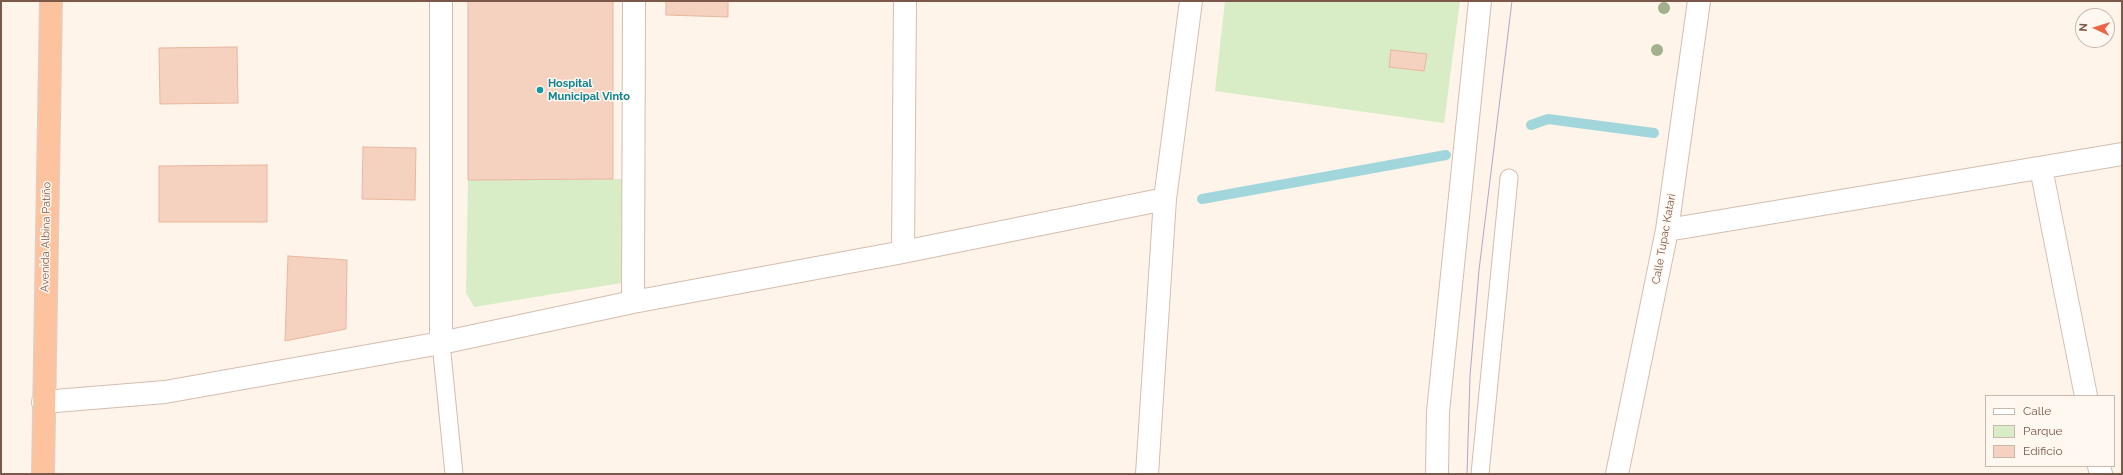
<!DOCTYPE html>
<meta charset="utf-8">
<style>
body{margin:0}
#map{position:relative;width:2123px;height:475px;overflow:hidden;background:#fef4e9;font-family:Raleway,sans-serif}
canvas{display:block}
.frame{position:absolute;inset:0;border:2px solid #7b584a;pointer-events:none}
.legend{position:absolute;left:1985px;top:395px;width:130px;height:72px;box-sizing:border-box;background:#fff8f0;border:1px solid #cab8ae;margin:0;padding:5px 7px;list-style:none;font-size:12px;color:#7b584a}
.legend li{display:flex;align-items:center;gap:8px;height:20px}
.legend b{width:20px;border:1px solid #cab8ae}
.north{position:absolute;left:2075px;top:8px;width:40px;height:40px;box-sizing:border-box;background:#fff8f0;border:1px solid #cab8ae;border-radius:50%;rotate:274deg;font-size:11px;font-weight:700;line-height:16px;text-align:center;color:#7b584a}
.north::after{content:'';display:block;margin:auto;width:14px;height:18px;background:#ee6348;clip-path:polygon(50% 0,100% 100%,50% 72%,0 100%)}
</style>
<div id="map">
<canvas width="2123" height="475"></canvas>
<div class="frame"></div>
<ul class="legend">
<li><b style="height:5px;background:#fff"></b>Calle</li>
<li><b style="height:11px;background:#d8edc5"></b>Parque</li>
<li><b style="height:11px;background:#f5d1bf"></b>Edificio</li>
</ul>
<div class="north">N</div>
</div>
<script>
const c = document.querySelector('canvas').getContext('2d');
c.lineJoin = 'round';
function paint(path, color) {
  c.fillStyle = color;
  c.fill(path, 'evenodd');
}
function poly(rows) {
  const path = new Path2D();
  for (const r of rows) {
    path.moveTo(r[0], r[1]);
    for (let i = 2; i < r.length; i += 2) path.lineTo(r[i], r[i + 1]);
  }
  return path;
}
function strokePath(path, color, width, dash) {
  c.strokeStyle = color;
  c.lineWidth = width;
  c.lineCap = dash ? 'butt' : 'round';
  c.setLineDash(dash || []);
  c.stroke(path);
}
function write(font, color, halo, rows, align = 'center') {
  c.font = font + ' Raleway,sans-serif';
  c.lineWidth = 3;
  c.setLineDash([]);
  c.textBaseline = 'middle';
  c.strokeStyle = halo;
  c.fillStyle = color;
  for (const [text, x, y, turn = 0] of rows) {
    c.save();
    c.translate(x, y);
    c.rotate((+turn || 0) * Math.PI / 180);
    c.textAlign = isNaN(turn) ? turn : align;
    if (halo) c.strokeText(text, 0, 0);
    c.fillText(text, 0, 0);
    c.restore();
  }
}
paint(poly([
 [1225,1,1460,1,1444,123,1215,91],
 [622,179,621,283,474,307,466,293,468,180]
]), '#d8edc5');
strokePath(poly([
 [1531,125,1548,119,1654,133],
 [1202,199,1446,155]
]), '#a1d6dc', 10);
const building = poly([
 [468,1,613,1,613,179,468,180,468,1],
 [666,1,728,1,728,17,666,15,666,1],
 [237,47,238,103,160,104,159,48,237,47],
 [1391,50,1427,54,1424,71,1389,67,1391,50],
 [363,147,416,148,415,200,362,199,363,147],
 [267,165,267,222,159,222,159,166,267,165],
 [288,256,347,260,346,329,285,341,288,256]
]);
paint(building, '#f5d1bf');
strokePath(building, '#e9b69e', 1);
const service = poly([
 [441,343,454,474],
 [1480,474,1509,178]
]);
const minor = poly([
 [441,1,441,343],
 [2041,168,2086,396],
 [1667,230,2122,154],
 [903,252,905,1],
 [633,302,634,1],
 [43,402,165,392,441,343,633,302,903,252,1165,199],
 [2099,466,2101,474],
 [1147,474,1165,199,1191,1],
 [1437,474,1438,412,1480,1],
 [1617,474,1667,230,1699,1]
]);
const trunk = poly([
 [43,474,51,1]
]);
strokePath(service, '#d4bdb0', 19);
strokePath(minor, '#d4bdb0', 24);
strokePath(trunk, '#dad0cc', 24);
strokePath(service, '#fff', 17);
strokePath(minor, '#fff', 22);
strokePath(trunk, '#fdc29e', 22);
strokePath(poly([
 [1467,474,1470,376,1479,270,1512,1]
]), '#b6a5ca', 1);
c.fillStyle = '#a0b18b';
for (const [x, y] of [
 [1664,8],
 [1657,50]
]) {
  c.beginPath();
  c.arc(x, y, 6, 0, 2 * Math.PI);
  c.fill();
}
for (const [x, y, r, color] of [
 [540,90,4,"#0f9aa8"]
]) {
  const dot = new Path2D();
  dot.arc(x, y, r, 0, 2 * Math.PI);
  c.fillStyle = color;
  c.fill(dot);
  strokePath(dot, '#fff8f0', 1.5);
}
write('bold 11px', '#0d838f', '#fff8f0', [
 ["Hospital",548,84],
 ["Municipal Vinto",548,97]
], 'left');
write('11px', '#7b584a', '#fff8f0', [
 ["Avenida Albina Patiño",46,237,-89],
 ["Calle Tupac Katari",1664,239,-80]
]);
</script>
